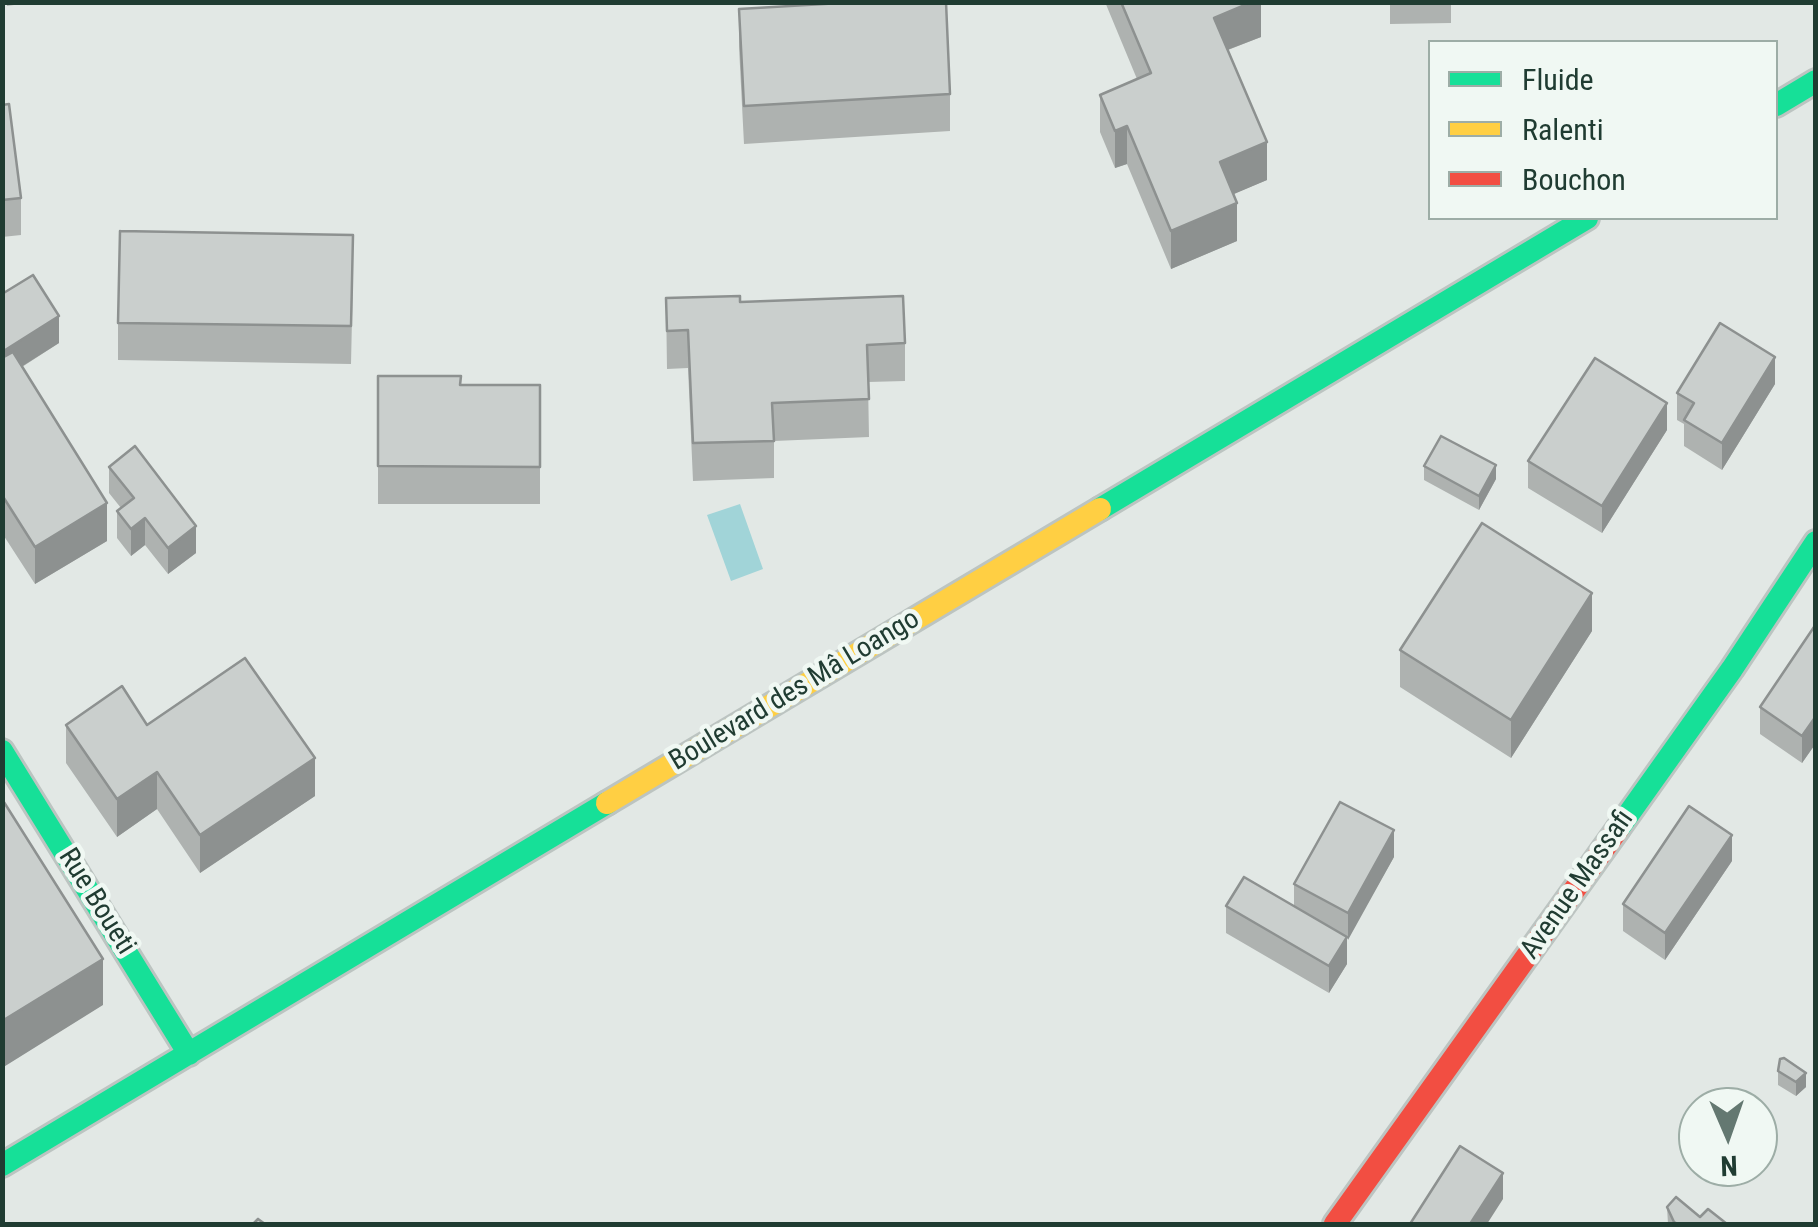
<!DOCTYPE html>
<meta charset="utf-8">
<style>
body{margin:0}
#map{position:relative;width:1818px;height:1227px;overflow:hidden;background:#e2e8e5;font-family:"Roboto Condensed",sans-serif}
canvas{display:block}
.frame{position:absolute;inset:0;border:5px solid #203c32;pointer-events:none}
.legend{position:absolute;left:1428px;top:40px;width:350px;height:180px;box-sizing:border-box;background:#f0f8f3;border:2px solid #9dada6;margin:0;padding:12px 18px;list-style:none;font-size:30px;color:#203c32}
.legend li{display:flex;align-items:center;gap:20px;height:50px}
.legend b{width:50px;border:2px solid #9dada6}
.north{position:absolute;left:1678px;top:1087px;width:100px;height:100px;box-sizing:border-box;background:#f0f8f3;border:2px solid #9dada6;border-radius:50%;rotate:178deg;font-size:28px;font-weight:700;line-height:40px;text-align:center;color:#203c32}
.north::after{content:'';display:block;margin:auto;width:35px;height:45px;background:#647871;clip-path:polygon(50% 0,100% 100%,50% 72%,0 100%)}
</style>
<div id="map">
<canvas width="1818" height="1227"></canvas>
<div class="frame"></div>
<ul class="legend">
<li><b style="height:12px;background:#16e098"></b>Fluide</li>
<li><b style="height:12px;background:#ffcf43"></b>Ralenti</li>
<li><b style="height:12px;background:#f24e42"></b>Bouchon</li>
</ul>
<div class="north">N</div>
</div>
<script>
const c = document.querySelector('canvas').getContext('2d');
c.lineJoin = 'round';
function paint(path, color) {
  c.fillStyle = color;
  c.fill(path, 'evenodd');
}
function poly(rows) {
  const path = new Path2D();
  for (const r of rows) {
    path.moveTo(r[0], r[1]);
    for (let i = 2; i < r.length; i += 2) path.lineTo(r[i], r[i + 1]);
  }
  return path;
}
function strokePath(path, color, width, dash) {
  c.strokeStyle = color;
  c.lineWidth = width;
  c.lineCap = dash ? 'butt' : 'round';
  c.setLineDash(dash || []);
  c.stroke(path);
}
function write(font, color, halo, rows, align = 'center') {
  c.font = font + ' "Roboto Condensed",sans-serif';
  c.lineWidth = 9;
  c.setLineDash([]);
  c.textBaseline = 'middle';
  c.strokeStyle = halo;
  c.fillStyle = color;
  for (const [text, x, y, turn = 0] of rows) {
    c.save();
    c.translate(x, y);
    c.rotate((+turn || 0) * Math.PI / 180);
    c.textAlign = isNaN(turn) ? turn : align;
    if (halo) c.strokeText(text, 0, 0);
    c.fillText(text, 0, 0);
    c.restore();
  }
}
paint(poly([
 [740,504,763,569,731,581,707,515]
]), '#a1d4d8');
const fast = poly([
 [1776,105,1816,81],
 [1100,509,1587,218],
 [2,751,189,1054],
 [1618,829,1732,669,1816,542],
 [2,1165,607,803]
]);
const slow = poly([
 [607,803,1100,509]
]);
const jam = poly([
 [1335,1224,1618,829]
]);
strokePath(fast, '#bcc4c1', 28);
strokePath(slow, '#bcc4c1', 28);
strokePath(jam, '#bcc4c1', 28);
strokePath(fast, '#16e098', 22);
strokePath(slow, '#ffcf43', 22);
strokePath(jam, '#f24e42', 22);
paint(poly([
 [7,2,35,2,7,6],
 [1105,2,1261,2,1261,37,1228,50,1267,180,1233,194,1237,241,1171,269,1127,164,1115,168,1100,132,1100,95,1137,79],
 [1390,2,1451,2,1451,23,1390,24],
 [739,9,950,94,950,131,744,144,739,47],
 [2,105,21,198,21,235,2,237],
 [353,273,351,364,118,360,118,323],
 [2,294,59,343,22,367,107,541,35,584,2,533],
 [666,298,740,302,905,343,905,381,868,382,869,437,774,441,774,478,693,481,688,368,667,369],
 [378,376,461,385,540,385,540,504,378,504],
 [1775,384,1722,470,1684,446,1684,424,1677,420,1677,393],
 [1667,430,1602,533,1528,488,1528,461],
 [1424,466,1496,479,1479,510,1424,480],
 [109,467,196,553,168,574,145,545,131,556,117,538,117,511,121,508,109,493],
 [1816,624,1816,743,1802,763,1760,734,1760,707],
 [1592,631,1511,758,1400,687,1400,650],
 [66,725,147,725,315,796,200,873,157,809,117,837,66,763],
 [1394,857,1347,939,1347,964,1329,993,1226,933,1226,906,1294,906,1294,884],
 [1732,861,1665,960,1623,931,1623,904],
 [1778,1071,1806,1087,1796,1096,1778,1085],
 [1667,1207,1700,1217,1727,1224,1668,1224]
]), '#aeb2b0');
paint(poly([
 [1252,2,1261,2,1261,37,1214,55,1214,18],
 [1127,126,1127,164,1115,168,1115,131],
 [1267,142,1267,180,1220,200,1220,162],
 [1237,203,1237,241,1171,269,1171,231],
 [59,316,59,343,2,379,2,352],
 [1775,357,1775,384,1722,470,1722,443],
 [1667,403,1667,430,1602,533,1602,506],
 [1496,465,1496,479,1479,510,1479,496],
 [107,503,107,541,35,584,35,547],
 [145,518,145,545,131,556,131,529],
 [196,526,196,553,168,574,168,548],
 [1592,593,1592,631,1511,758,1511,720],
 [1816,716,1816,743,1802,763,1802,736],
 [315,758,315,796,200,873,200,835],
 [157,772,157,809,117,837,117,799],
 [1394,830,1394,857,1348,940,1348,913],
 [1732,835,1732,861,1665,960,1665,933],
 [1347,937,1347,964,1329,993,1329,966],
 [103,959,103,1005,2,1068,2,1021],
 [1806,1073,1806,1087,1796,1096,1796,1082],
 [1503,1173,1503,1199,1487,1224,1470,1224]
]), '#8d9190');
const building = poly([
 [858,2,946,2,950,94,744,106,739,9,858,2],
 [1121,2,1252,2,1214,18,1267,142,1220,162,1237,203,1171,231,1127,126,1115,131,1100,95,1151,73,1121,2],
 [9,104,21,198,2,200,2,105,9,104],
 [120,231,353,235,351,326,118,323,120,231],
 [33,275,59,316,2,352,2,294,33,275],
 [740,296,740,302,903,296,905,343,867,345,869,399,772,403,774,441,693,443,688,330,667,331,666,298,740,296],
 [1720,323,1775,357,1722,443,1684,420,1694,403,1677,393,1720,323],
 [13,352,107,503,35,547,2,495,2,358,13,352],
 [1595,358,1667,403,1602,506,1528,461,1595,358],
 [378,376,461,376,460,385,540,385,540,467,378,466,378,376],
 [1441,436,1496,465,1479,496,1424,466,1441,436],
 [135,446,196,526,168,548,145,518,131,529,117,511,134,498,109,467,135,446],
 [1482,523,1592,593,1511,720,1400,650,1482,523],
 [1816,624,1816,716,1802,736,1760,707,1816,624],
 [245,658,315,758,200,835,157,772,117,799,66,725,122,686,147,725,245,658],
 [2,799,103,959,2,1021,2,799],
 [1340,802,1394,830,1348,913,1294,884,1340,802],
 [1689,806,1732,835,1665,933,1623,904,1689,806],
 [1244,877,1347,937,1329,966,1226,906,1244,877],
 [1784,1058,1806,1073,1796,1082,1778,1071,1780,1059,1784,1058],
 [1460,1146,1503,1173,1470,1224,1410,1224,1460,1146],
 [1676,1197,1700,1217,1708,1209,1727,1224,1678,1224,1674,1222,1667,1207,1676,1197],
 [258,1219,265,1224,253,1224,258,1219]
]);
paint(building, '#cacfcd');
strokePath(building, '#8d9190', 2.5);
write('28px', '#203c32', '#f0f8f3', [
 ["Boulevard des Mâ Loango",795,691,-31],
 ["Avenue Massafi",1578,885,-55],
 ["Rue Boueti",96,902,58]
]);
</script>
